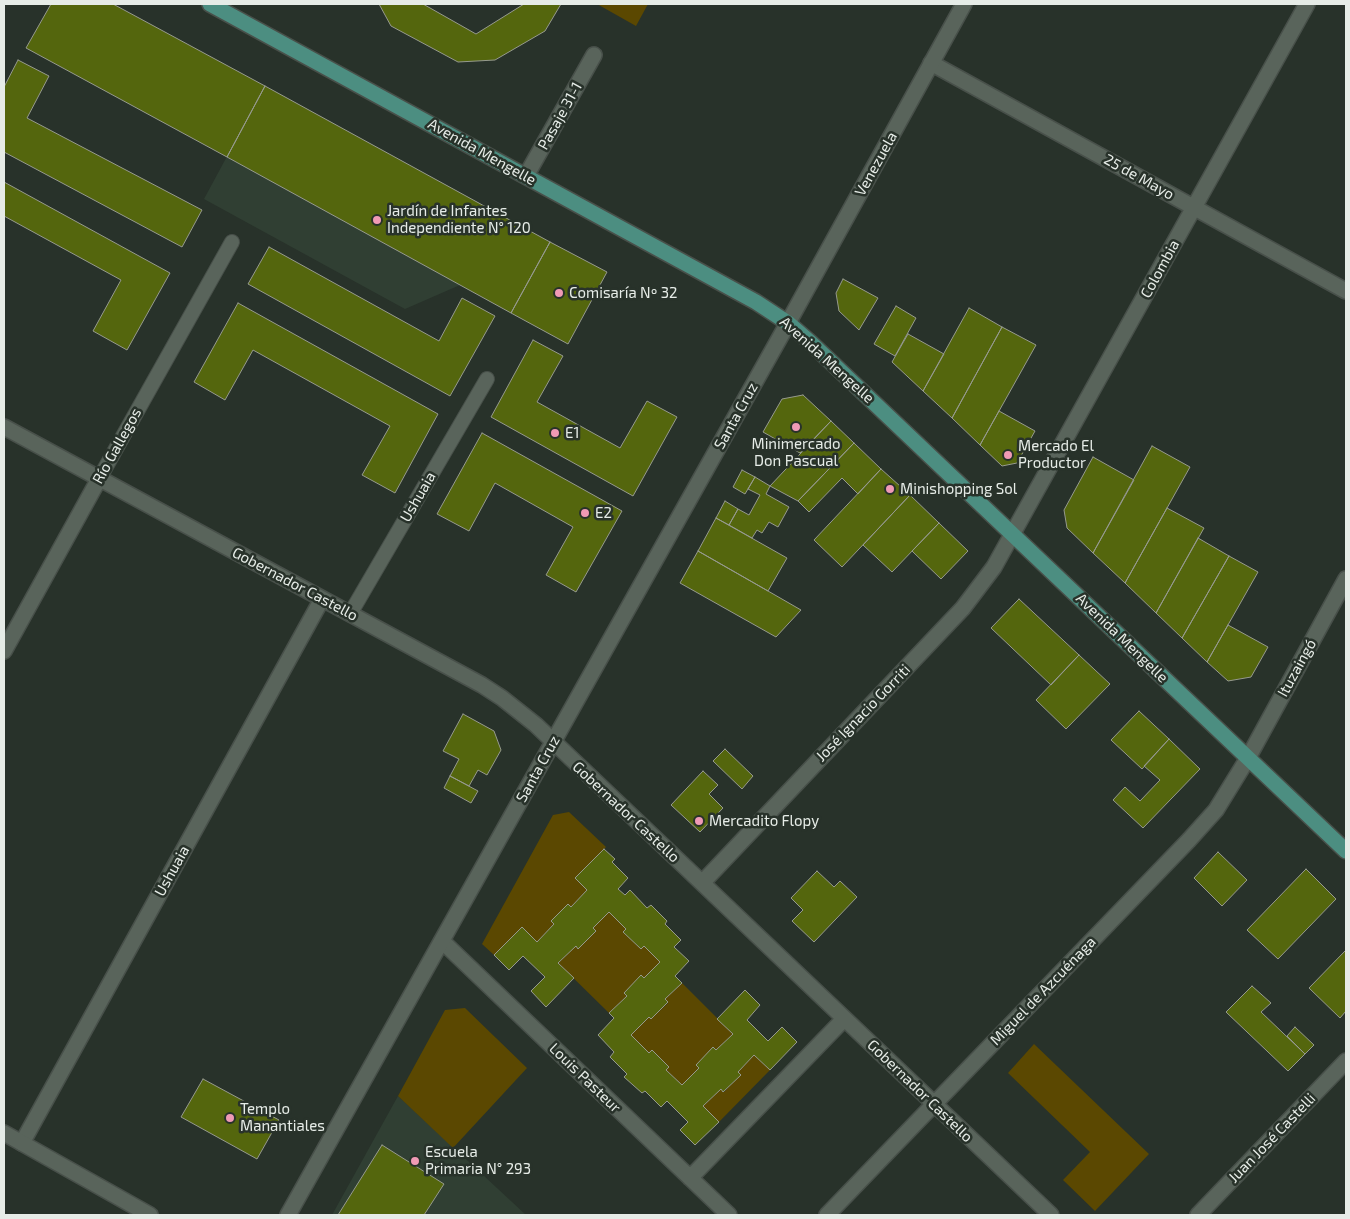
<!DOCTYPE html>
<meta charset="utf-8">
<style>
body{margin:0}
#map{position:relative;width:1350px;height:1219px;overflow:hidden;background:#28322a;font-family:"Exo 2",sans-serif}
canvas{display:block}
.frame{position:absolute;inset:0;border:5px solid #e6ece7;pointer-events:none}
</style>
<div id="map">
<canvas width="1350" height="1219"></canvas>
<div class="frame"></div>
</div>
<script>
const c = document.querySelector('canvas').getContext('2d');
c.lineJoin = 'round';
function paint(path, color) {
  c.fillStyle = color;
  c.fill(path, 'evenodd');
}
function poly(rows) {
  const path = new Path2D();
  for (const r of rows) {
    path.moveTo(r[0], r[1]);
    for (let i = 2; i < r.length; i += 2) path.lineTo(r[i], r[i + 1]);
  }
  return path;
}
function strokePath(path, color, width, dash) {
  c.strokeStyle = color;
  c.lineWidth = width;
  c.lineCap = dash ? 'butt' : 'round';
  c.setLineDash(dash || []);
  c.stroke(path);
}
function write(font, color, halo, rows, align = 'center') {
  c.font = font + ' "Exo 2",sans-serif';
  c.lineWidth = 5;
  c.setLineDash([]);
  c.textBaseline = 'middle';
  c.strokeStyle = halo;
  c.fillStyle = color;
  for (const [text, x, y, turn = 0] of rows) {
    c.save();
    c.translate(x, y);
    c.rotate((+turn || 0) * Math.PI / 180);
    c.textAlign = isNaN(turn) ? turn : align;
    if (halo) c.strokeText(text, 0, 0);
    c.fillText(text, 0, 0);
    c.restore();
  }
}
paint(poly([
 [265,86,550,242,511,313,460,285,405,309,204,199],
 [398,1096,526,1215,332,1215]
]), '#303f33');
paint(poly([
 [597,4,648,4,636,26],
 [569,812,606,847,575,878,587,890,571,907,568,904,551,921,554,924,537,942,522,927,494,955,482,944,553,815],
 [609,912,626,929,624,932,641,949,644,946,660,962,644,978,641,976,624,993,627,996,609,1013,558,963,576,946,579,948,595,931,593,928],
 [682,983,733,1034,716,1050,713,1048,699,1068,682,1085,666,1070,668,1067,652,1050,649,1053,631,1035,649,1017,651,1019,668,1003,665,999],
 [465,1008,527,1068,453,1148,398,1096,445,1010],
 [1034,1044,1149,1154,1095,1211,1063,1180,1090,1152,1008,1073],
 [754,1055,770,1070,719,1122,703,1106,721,1089,724,1092,740,1075,738,1072]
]), '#5b4801');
const building = poly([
 [51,4,113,4,265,86,227,157,26,48,51,4],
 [379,4,423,4,476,34,524,4,561,4,545,31,495,60,458,62,391,26,379,4],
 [18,60,49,76,27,118,202,210,182,247,4,152,4,87,18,60],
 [265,86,550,242,511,313,227,157,265,86],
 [4,182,170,273,127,350,93,331,121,280,4,216,4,182],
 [550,242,607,272,568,344,511,313,550,242],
 [269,247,439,341,462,298,495,316,450,396,248,284,269,247],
 [843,279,878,298,859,330,839,311,836,293,843,279],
 [238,303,438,414,395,493,362,475,390,426,253,350,225,400,194,382,238,303],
 [896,306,916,318,895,356,874,344,896,306],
 [969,308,1002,327,952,418,923,391,969,308],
 [1002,327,1036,345,980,445,952,418,1002,327],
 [908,334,944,354,923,391,892,362,908,334],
 [533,340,563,356,537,402,620,448,647,401,677,417,633,496,491,417,533,340],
 [803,395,831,421,800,453,763,432,782,399,803,395],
 [999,411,1035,431,1017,463,1002,466,980,445,999,411],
 [831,421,854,443,798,501,770,486,831,421],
 [482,433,622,511,576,592,546,575,573,527,495,483,469,531,437,514,482,433],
 [854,443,881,469,858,494,842,478,809,512,798,501,854,443],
 [1152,446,1190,467,1125,583,1093,553,1152,446],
 [1093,457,1134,480,1093,553,1067,528,1064,510,1093,457],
 [881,469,910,495,842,567,814,540,881,469],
 [742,470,755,477,745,494,733,487,742,470],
 [755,477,770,486,766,494,789,507,778,527,769,522,762,533,757,530,752,538,729,525,738,509,749,515,760,495,748,489,755,477],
 [910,495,939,523,892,572,863,545,910,495],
 [725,501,738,509,729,525,716,518,725,501],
 [1167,508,1204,528,1156,613,1125,583,1167,508],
 [716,518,787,558,768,591,698,551,716,518],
 [939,523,968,551,941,579,912,551,939,523],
 [1198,538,1229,556,1182,638,1156,613,1198,538],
 [698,551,768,591,801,610,776,637,680,583,698,551],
 [1229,556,1258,572,1207,662,1182,638,1229,556],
 [1019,599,1079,655,1051,685,991,628,1019,599],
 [1228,625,1268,647,1251,677,1228,681,1207,662,1228,625],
 [1079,655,1110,684,1066,729,1036,700,1079,655],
 [1139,711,1169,739,1142,769,1111,740,1139,711],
 [463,714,494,731,501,750,487,775,478,770,469,786,450,776,459,759,443,751,463,714],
 [1169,739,1200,769,1143,828,1113,800,1125,787,1140,801,1160,780,1144,766,1169,739],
 [725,749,753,776,742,789,713,761,725,749],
 [703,771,718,785,709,794,723,808,700,832,671,805,703,771],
 [450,776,478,791,471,803,444,788,450,776],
 [604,849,615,859,612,862,628,878,618,889,625,895,630,890,647,908,651,905,667,921,665,924,681,940,674,947,689,961,675,976,682,983,665,999,668,1002,651,1019,649,1017,631,1035,649,1053,652,1050,669,1067,666,1070,682,1085,699,1068,696,1065,713,1047,716,1050,733,1034,717,1019,745,990,760,1005,747,1020,768,1041,782,1027,797,1042,770,1070,754,1055,738,1072,741,1075,723,1092,721,1089,703,1106,719,1122,695,1145,680,1130,688,1122,667,1101,661,1107,645,1091,642,1093,624,1077,627,1074,610,1057,614,1052,598,1035,614,1018,609,1013,627,996,624,993,641,975,644,978,660,962,644,946,641,949,623,932,626,929,609,912,593,928,596,931,578,949,576,946,558,963,574,978,546,1007,531,991,545,977,523,956,509,970,494,955,522,927,537,942,554,924,551,921,568,904,571,907,587,890,575,878,604,849],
 [1218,852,1247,880,1222,906,1194,878,1218,852],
 [1306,869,1336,899,1278,959,1247,930,1306,869],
 [817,871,834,887,840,881,857,897,814,942,792,921,803,910,791,898,817,871],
 [1346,950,1346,1011,1340,1018,1309,988,1346,950],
 [1252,986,1271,1003,1261,1012,1305,1054,1288,1071,1226,1012,1252,986],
 [1295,1027,1314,1045,1305,1054,1287,1036,1295,1027],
 [203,1079,279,1120,257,1159,181,1117,203,1079],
 [382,1145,444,1184,424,1215,338,1215,382,1145]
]);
paint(building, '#54660d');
strokePath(building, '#969a8e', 1);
const service = poly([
 [99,479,232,242],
 [350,614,487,379]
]);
const minor = poly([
 [931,63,1346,291],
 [526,176,594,55],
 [4,427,482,685,502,698,536,725,1051,1215],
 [4,651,99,479],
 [702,883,963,608,994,567,1307,4],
 [442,941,729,1215],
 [22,1143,322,599],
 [690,1178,844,1019],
 [827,1215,1189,840,1216,810,1248,758,1346,579],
 [1198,1215,1346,1061]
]);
const tertiary = poly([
 [4,1133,150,1215]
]);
const secondary = poly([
 [288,1215,788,323,964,4]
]);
const primary = poly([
 [210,4,756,302,788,323,811,343,1346,851]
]);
strokePath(service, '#48504a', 16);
strokePath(minor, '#48504a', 18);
strokePath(tertiary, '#48504a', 18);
strokePath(secondary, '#48504a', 18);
strokePath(primary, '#48504a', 18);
strokePath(service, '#59645b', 14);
strokePath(minor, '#59645b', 15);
strokePath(tertiary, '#59645b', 15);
strokePath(secondary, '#59645b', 15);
strokePath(primary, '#4c8e81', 15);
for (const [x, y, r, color] of [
 [377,220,5,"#f09ab5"],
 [559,293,5,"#f09ab5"],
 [796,427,5,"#f09ab5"],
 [555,433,5,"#f09ab5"],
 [1008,455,5,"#f09ab5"],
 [890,489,5,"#f09ab5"],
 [585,513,5,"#f09ab5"],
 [699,821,5,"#f09ab5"],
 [230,1118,5,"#f09ab5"],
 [415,1161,5,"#f09ab5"]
]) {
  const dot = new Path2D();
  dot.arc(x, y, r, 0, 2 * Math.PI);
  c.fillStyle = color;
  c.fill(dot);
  strokePath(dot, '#28322a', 2);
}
write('15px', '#e6ece7', '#28322a', [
 ["Pasaje 31-1",560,116,-61],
 ["Avenida Mengelle",482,152,29],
 ["Venezuela",876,164,-61],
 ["25 de Mayo",1139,177,29],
 ["Colombia",1160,269,-61],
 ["Avenida Mengelle",827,360,42],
 ["Santa Cruz",736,416,-61],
 ["Río Gallegos",117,446,-61],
 ["Ushuaia",418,497,-60],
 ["Gobernador Castello",295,584,28],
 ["Avenida Mengelle",1122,638,44],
 ["Ituzaingó",1297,668,-61],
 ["José Ignacio Gorriti",863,713,-46],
 ["Santa Cruz",538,769,-61],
 ["Gobernador Castello",626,812,43],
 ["Ushuaia",172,871,-61],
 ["Miguel de Azcuénaga",1043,991,-46],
 ["Louis Pasteur",585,1078,44],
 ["Gobernador Castello",920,1091,44],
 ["Juan José Castelli",1272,1138,-46]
]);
write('15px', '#e6ece7', '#28322a', [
 ["Jardín de Infantes",387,211],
 ["Independiente N° 120",387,228],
 ["Comisaría Nº 32",569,293],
 ["E1",565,433],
 ["Minimercado",796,444,"center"],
 ["Don Pascual",796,461,"center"],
 ["Mercado El",1018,446],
 ["Productor",1018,463],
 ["Minishopping Sol",900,489],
 ["E2",595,513],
 ["Mercadito Flopy",709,821],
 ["Templo",240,1109],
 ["Manantiales",240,1126],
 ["Escuela",425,1152],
 ["Primaria N° 293",425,1169]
], 'left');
</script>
